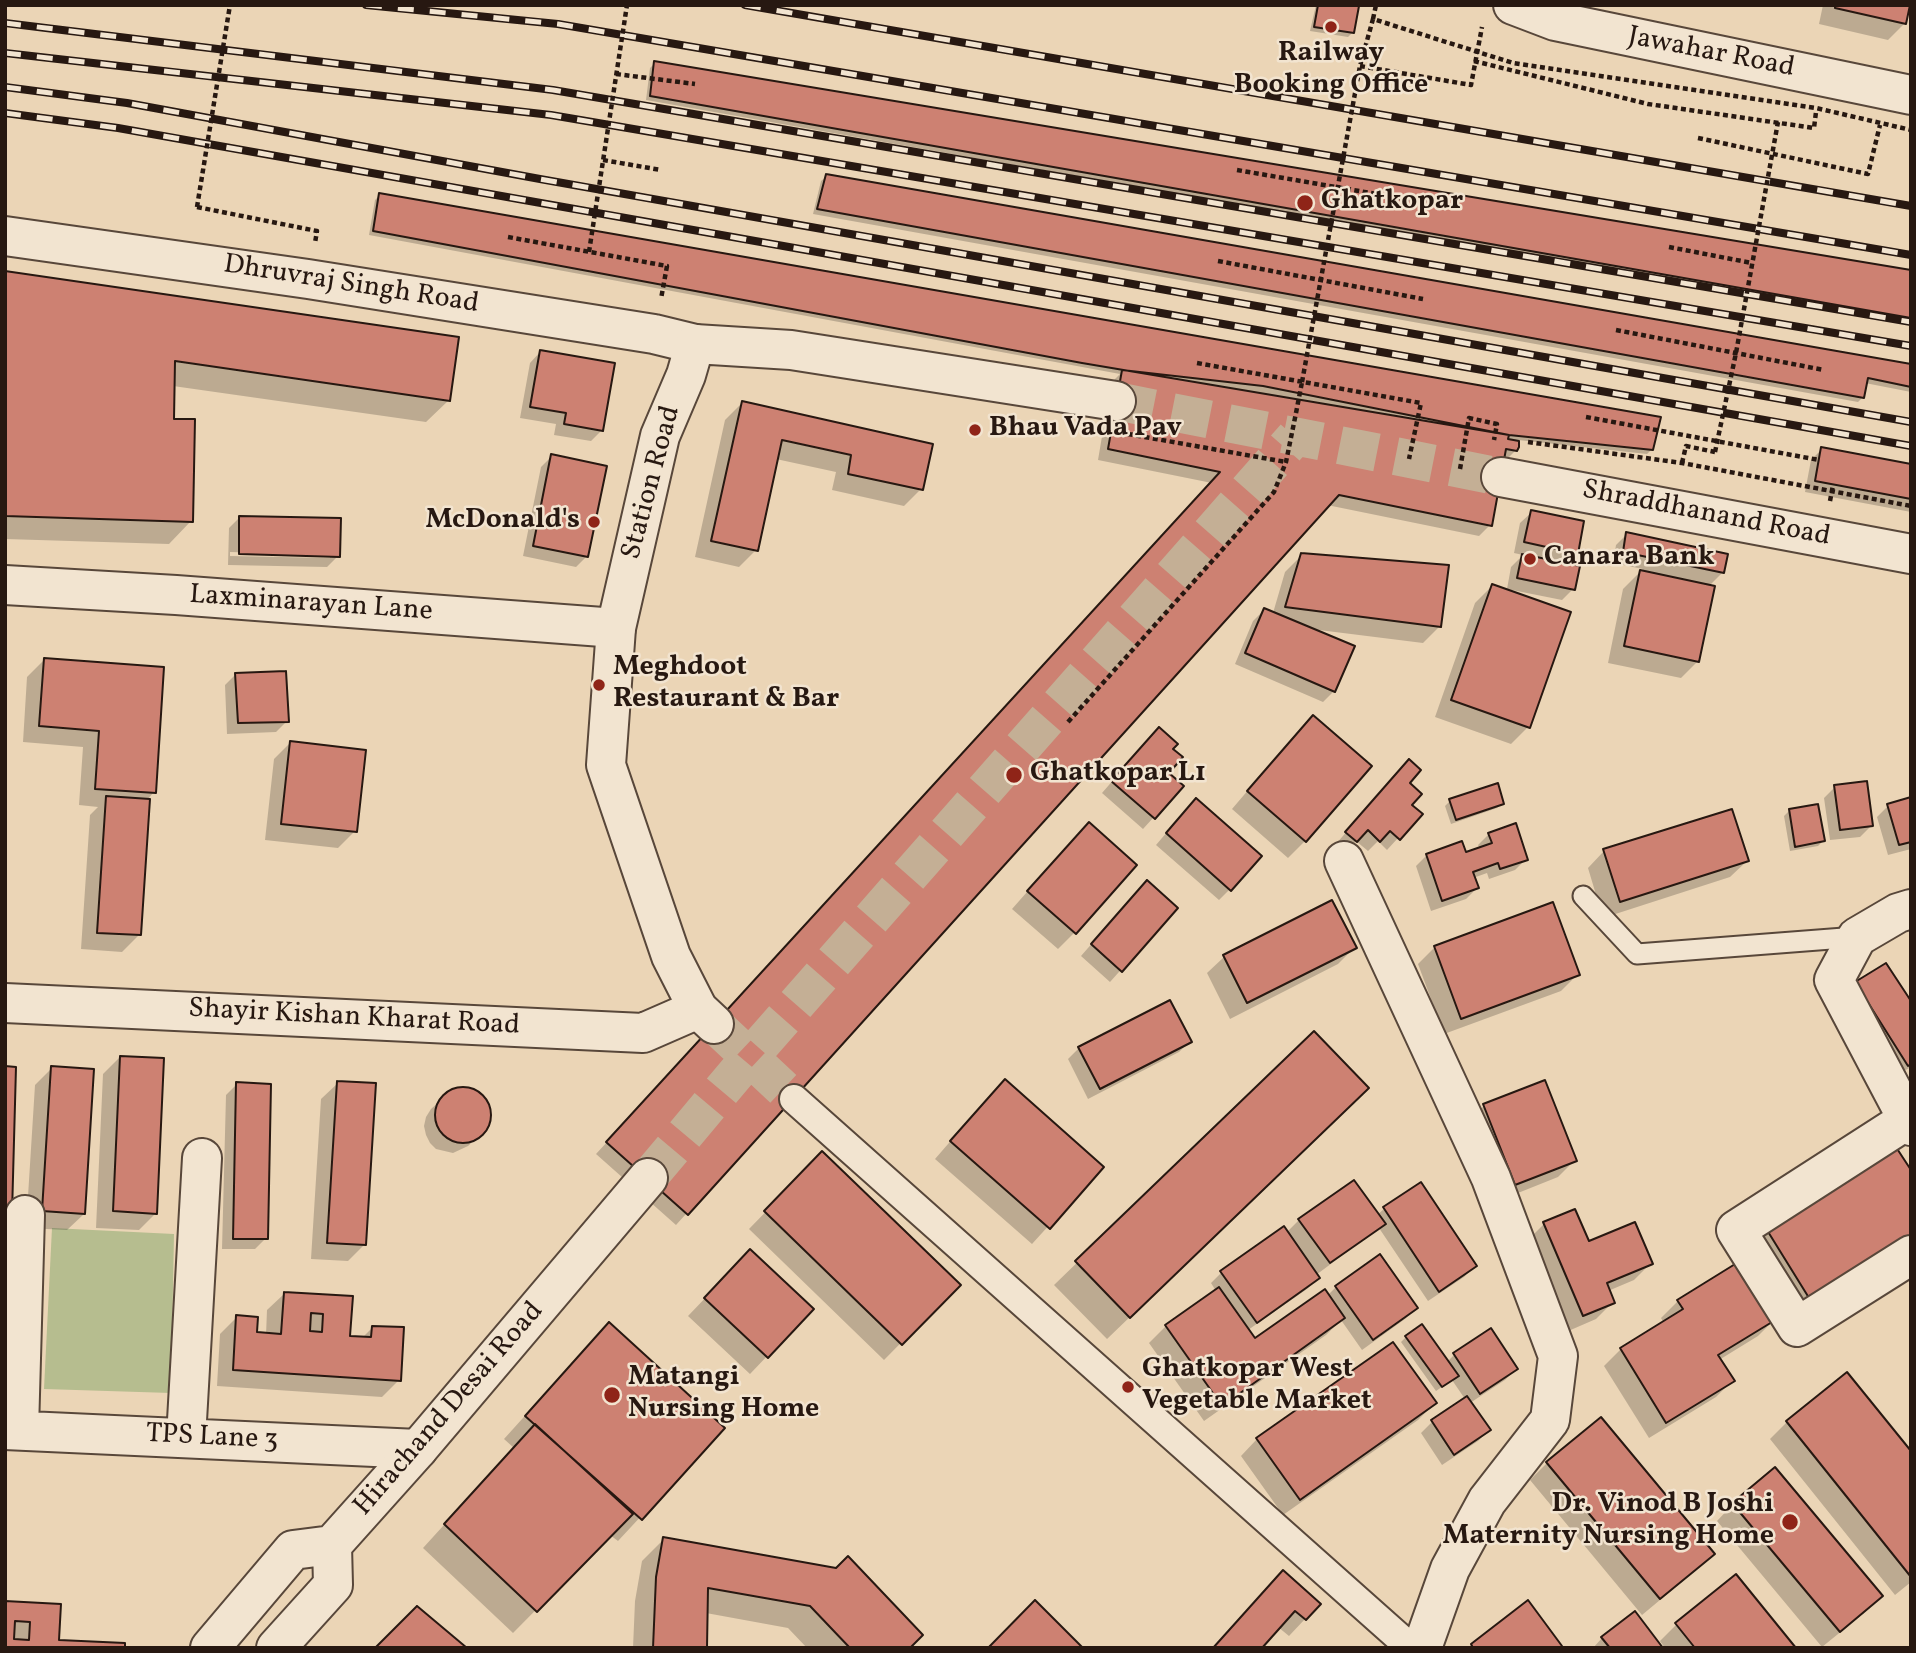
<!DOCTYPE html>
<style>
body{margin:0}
#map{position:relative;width:1916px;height:1653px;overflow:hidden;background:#ebd5b6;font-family:Vollkorn,serif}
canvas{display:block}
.frame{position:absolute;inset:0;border:7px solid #271811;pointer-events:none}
</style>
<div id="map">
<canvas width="1916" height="1653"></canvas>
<div class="frame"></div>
</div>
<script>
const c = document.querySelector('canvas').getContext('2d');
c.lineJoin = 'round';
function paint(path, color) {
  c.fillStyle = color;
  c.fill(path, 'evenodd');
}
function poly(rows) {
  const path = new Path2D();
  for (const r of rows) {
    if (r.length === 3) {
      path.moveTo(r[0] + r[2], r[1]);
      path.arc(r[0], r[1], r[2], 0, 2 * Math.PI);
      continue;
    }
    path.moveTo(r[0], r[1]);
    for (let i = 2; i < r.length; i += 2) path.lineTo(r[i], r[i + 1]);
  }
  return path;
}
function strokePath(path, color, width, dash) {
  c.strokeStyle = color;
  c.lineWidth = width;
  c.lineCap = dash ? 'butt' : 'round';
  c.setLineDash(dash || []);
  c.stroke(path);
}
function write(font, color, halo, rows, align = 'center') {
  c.font = font + ' Vollkorn,serif';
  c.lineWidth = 5;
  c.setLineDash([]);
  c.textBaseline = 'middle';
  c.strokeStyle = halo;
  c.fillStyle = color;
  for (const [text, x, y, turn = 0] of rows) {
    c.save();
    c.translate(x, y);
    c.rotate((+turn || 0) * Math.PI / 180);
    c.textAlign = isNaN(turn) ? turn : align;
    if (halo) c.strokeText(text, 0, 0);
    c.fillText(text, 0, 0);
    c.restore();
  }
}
paint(poly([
 [52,1228,174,1234,171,1393,44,1389]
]), '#b6bd8f');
paint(poly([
 [1345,5,1357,7,1353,32,1348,37,1310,31,1316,5],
 [1823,5,1909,5,1904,24,1888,40,1819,24],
 [655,63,1911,272,1911,323,646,100,650,68],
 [827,176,1911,365,1911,392,1865,383,1863,397,1858,402,813,214,821,181],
 [380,195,1652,449,1647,454,1518,440,1516,450,1505,461,1490,525,1479,536,1327,505,676,1225,596,1154,1212,483,1098,460,1111,383,1120,374,369,235,375,200],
 [5,273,449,400,426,422,173,386,172,420,191,521,169,544,5,539],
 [541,351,602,430,591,441,554,435,556,424,520,418,530,363],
 [742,403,931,445,921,489,904,506,832,490,836,472,776,459,756,550,739,567,695,557,725,420],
 [1822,449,1911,466,1911,512,1805,492,1811,460],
 [552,456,587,556,576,567,523,556,541,467],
 [1532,512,1576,553,1565,564,1573,589,1562,600,1507,589,1511,567,1523,555,1514,553,1520,523],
 [240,517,338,556,327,567,228,565,229,528],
 [230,552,330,555,330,558,230,556],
 [1627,534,1722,573,1708,587,1698,661,1681,678,1608,663,1623,589,1643,569,1613,563,1616,545],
 [1302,555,1440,626,1423,643,1311,629,1334,691,1323,702,1235,664,1253,621,1264,610,1273,613,1285,572],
 [1492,586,1528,727,1511,744,1435,717,1475,603],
 [44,660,154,792,146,801,139,935,122,952,81,949,90,815,98,807,79,805,83,747,23,742,27,677],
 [236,674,287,721,276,732,227,734,225,685],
 [1313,717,1305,841,1288,858,1232,809,1296,734],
 [1148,740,1170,749,1167,773,1182,786,1143,829,1102,793],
 [291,742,355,831,338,848,265,840,274,759],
 [1398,772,1407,783,1410,806,1420,814,1387,850,1378,841,1368,851,1356,841,1345,852,1336,844],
 [1835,787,1871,826,1860,837,1830,840,1824,798],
 [1911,799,1911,849,1888,855,1877,817,1888,806],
 [1450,801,1502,803,1497,808,1451,824,1445,806],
 [1185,811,1230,889,1219,900,1156,845],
 [1789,811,1823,841,1818,846,1790,851,1784,816],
 [1489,834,1526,859,1515,870,1489,879,1487,873,1473,878,1477,888,1466,899,1431,911,1416,866,1427,855,1465,854,1480,849,1478,845],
 [1072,841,1074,933,1058,949,1012,909],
 [1604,851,1747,861,1730,877,1603,918,1588,868],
 [1136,893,1176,908,1110,982,1081,956],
 [1331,902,1355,947,1338,964,1230,1019,1207,973,1224,957],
 [1435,947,1578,974,1561,991,1444,1034,1418,964],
 [1845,995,1911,1004,1911,1067,1897,1075],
 [1314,1033,1345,1110,1107,1339,1054,1285],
 [1190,1041,1179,1052,1088,1099,1068,1059,1079,1048],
 [120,1057,156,1213,139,1230,96,1228,103,1074],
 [52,1068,84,1214,67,1230,26,1228,35,1085],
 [338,1083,365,1244,348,1261,311,1259,321,1099],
 [237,1084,266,1238,255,1249,222,1249,226,1095],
 [458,1089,467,1089,482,1096,489,1111,486,1128,480,1135,468,1146,453,1153,436,1149,430,1143,426,1135,424,1126,426,1117,431,1109,450,1092],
 [988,1098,1102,1167,1032,1244,935,1159],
 [1484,1106,1575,1160,1558,1177,1498,1201,1467,1122],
 [1892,1143,1797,1322,1746,1241],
 [822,1154,958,1285,884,1360,749,1229],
 [1420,1184,1475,1266,1464,1277,1428,1301,1379,1228,1316,1275,1318,1278,1307,1289,1248,1330,1255,1341,1327,1296,1336,1287,1416,1308,1405,1319,1362,1350,1341,1320,1326,1335,1204,1421,1149,1343,1166,1326,1216,1291,1211,1283,1222,1272,1286,1233,1299,1220,1377,1215,1384,1209],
 [1544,1224,1588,1243,1651,1263,1634,1280,1608,1291,1613,1302,1596,1319,1566,1332,1527,1241],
 [734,1268,812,1309,750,1374,688,1316],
 [284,1294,351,1298,348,1338,362,1338,373,1327,399,1380,382,1397,217,1386,220,1334,237,1317,255,1334,266,1335,267,1310],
 [1678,1301,1775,1319,1758,1336,1719,1360,1732,1381,1716,1397,1649,1438,1604,1366,1621,1349,1664,1323,1661,1318],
 [1490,1331,1516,1369,1505,1380,1470,1403,1489,1430,1478,1441,1442,1465,1421,1433,1432,1422,1465,1399,1452,1380,1436,1391,1401,1342,1406,1337,1447,1362,1454,1355],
 [587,1347,723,1428,618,1541,610,1535,513,1633,423,1548,514,1448,504,1439],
 [1435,1403,1418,1420,1283,1515,1241,1456,1257,1439],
 [1601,1419,1712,1554,1696,1570,1642,1615,1530,1480,1547,1463],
 [1787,1422,1911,1454,1911,1582,1895,1595,1770,1439],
 [1733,1504,1881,1596,1864,1613,1822,1647,1717,1521],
 [664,1539,908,1648,807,1648,788,1628,706,1613,705,1648,633,1648,635,1601,642,1561],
 [1283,1573,1305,1619,1289,1636,1278,1627],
 [5,1603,57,1641,5,1648],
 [1677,1624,1793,1648,1665,1648,1660,1641],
 [1602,1638,1660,1648,1593,1648]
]), '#0003');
const building = poly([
 [1318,5,1359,6,1354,33,1314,27,1318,5],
 [1835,5,1910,5,1906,24,1835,8,1835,5],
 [654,61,1911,270,1911,318,650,96,654,61],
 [826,174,1911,364,1911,387,1868,378,1864,398,817,209,826,174],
 [379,193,1661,417,1653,450,1509,435,1082,363,373,231,379,193],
 [5,271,459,337,450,401,175,361,174,419,195,419,193,522,5,516,5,271],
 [540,350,615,363,603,431,564,424,566,413,530,407,540,350],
 [1122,370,1263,386,1509,435,1508,439,1519,441,1519,447,1517,451,1506,449,1492,526,1339,495,688,1215,606,1142,1220,472,1108,449,1122,370],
 [742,401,933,444,923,490,848,474,851,455,782,440,758,551,711,541,742,401],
 [1821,447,1911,464,1911,499,1815,481,1821,447],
 [551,454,607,466,588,557,533,546,551,454],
 [1531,510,1584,521,1578,554,1524,542,1531,510],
 [239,516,341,518,340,557,239,554,239,516],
 [1626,532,1728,554,1724,573,1623,552,1626,532],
 [1301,553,1449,565,1441,627,1285,607,1301,553],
 [1522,554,1580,566,1575,590,1517,578,1522,554],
 [1640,570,1715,586,1699,662,1624,646,1640,570],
 [1492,584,1571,612,1530,728,1451,700,1492,584],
 [1264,608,1355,646,1335,692,1245,653,1264,608],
 [44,658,164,667,156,793,95,789,99,731,39,726,44,658],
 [286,671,289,722,238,723,235,673,286,671],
 [1313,715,1372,766,1306,842,1247,791,1313,715],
 [1159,727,1178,744,1173,749,1183,757,1169,773,1184,786,1155,819,1111,781,1159,727],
 [290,741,366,750,357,832,281,824,290,741],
 [1409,759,1421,770,1410,783,1422,794,1412,805,1423,814,1400,840,1390,831,1380,842,1368,830,1357,842,1345,832,1409,759],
 [1867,781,1873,826,1840,830,1834,785,1867,781],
 [1498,783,1504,804,1456,820,1449,799,1498,783],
 [106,796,150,799,141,935,97,933,106,796],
 [1911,797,1911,842,1899,845,1887,804,1911,797],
 [1196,798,1262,856,1231,891,1166,833,1196,798],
 [1818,804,1825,841,1795,847,1789,809,1818,804],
 [1732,809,1749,861,1620,902,1603,849,1732,809],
 [1089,822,1137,865,1076,934,1027,891,1089,822],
 [1516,823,1528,860,1500,869,1498,863,1473,872,1479,888,1442,901,1426,854,1462,841,1466,852,1492,843,1488,833,1516,823],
 [1147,880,1178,908,1122,972,1091,944,1147,880],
 [1332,900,1357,948,1247,1003,1223,955,1332,900],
 [1553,902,1580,975,1461,1019,1434,946,1553,902],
 [1886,963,1911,1001,1911,1064,1908,1066,1855,982,1886,963],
 [1170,1000,1192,1042,1100,1089,1078,1047,1170,1000],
 [1314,1031,1369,1088,1130,1318,1075,1261,1314,1031],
 [120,1056,164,1058,157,1214,113,1211,120,1056],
 [5,1066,16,1067,12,1214,5,1214,5,1066],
 [51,1066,94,1069,85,1214,42,1211,51,1066],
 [1005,1079,1104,1167,1050,1229,950,1141,1005,1079],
 [1545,1080,1577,1161,1515,1185,1483,1104,1545,1080],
 [337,1081,376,1083,366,1245,327,1243,337,1081],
 [236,1082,271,1084,268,1239,233,1239,236,1082],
 [463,1115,28],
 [1892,1141,1911,1170,1911,1246,1814,1306,1762,1222,1892,1141],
 [822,1151,961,1285,902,1345,764,1211,822,1151],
 [1354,1180,1386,1224,1330,1263,1298,1219,1354,1180],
 [1421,1182,1477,1266,1439,1292,1383,1207,1421,1182],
 [1575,1209,1589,1241,1635,1222,1653,1264,1607,1283,1615,1303,1583,1316,1543,1222,1575,1209],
 [1284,1226,1320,1278,1257,1323,1220,1271,1284,1226],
 [750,1249,814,1309,768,1358,704,1298,750,1249],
 [1380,1254,1418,1308,1373,1340,1335,1286,1380,1254],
 [1740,1261,1777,1319,1718,1355,1735,1381,1666,1423,1620,1348,1683,1309,1677,1300,1740,1261],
 [1219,1287,1255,1338,1325,1289,1345,1318,1222,1406,1165,1325,1219,1287],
 [284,1292,353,1296,350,1336,371,1337,372,1326,404,1327,401,1381,233,1370,236,1315,258,1317,257,1332,281,1334,284,1292],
 [311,1313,323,1314,322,1332,310,1331,311,1313],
 [609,1322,725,1428,642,1520,525,1416,609,1322],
 [1422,1324,1459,1376,1442,1387,1405,1336,1422,1324],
 [1491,1328,1518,1369,1480,1394,1453,1353,1491,1328],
 [1393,1342,1437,1403,1300,1500,1256,1438,1393,1342],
 [1847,1372,1911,1451,1911,1577,1786,1421,1847,1372],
 [1467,1396,1491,1430,1454,1455,1431,1420,1467,1396],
 [1601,1417,1715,1554,1660,1599,1546,1462,1601,1417],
 [535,1424,633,1514,537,1612,444,1524,535,1424],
 [1775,1467,1883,1596,1840,1632,1732,1503,1775,1467],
 [663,1537,836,1568,848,1556,923,1635,910,1648,850,1648,810,1606,708,1588,707,1648,653,1648,656,1577,663,1537],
 [1283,1570,1321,1604,1306,1620,1295,1611,1262,1648,1213,1648,1283,1570],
 [1736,1574,1796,1648,1695,1648,1675,1623,1736,1574],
 [1035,1600,1083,1648,988,1648,1035,1600],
 [1528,1600,1562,1646,1560,1648,1473,1648,1471,1644,1528,1600],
 [5,1601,61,1604,59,1640,125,1643,125,1648,5,1648,5,1601],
 [15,1621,30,1622,29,1640,14,1639,15,1621],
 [417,1606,467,1648,375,1648,417,1606],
 [1635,1611,1663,1648,1610,1648,1601,1637,1635,1611]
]);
paint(building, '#cd8172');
strokePath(building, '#271811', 2);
strokePath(poly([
 [1116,401,1501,477],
 [714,1024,794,1099],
 [648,1178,749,1058,1295,437]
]), '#c4af95', 38, [38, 19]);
const service = poly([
 [1583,896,1637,954,1857,937]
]);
const pedestrian = poly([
 [794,1099,1411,1648]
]);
const minor = poly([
 [5,236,308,279,654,334,695,344],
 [5,585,176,595,616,628],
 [1344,861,1491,1178,1558,1356,1550,1420,1487,1501,1450,1569,1422,1648],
 [1911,909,1898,913,1857,937,1834,980,1911,1126],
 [5,1003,643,1033,698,1009],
 [1907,1120,1736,1230,1797,1327,1911,1255],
 [5,1430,418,1449],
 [19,1430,25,1215],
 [186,1438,202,1158]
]);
const tertiary = poly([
 [1513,5,1555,21,1911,95],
 [1501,477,1911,554],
 [714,1024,698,1009,671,956,606,765,616,628,660,436,686,375,695,344,791,350,1116,401],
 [210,1648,293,1550,332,1545],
 [276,1648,333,1585,332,1545,418,1449,648,1178]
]);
strokePath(service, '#58473a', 23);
strokePath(pedestrian, '#58473a', 32);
strokePath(minor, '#58473a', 42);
strokePath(tertiary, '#58473a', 42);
strokePath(poly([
 [1373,19,1376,5],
 [1474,61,1648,104,1814,128,1816,112],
 [1360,66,1471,85,1482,27],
 [616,74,695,84],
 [1698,138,1868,174,1880,125],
 [603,160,661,170],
 [1237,170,1452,207],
 [197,207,317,231,315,243],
 [508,237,667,266,661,299],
 [1669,247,1752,263],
 [1218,261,1423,299],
 [1616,330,1824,370],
 [1197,363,1421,403,1409,459],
 [1296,413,1302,382],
 [1586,417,1819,460],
 [1682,463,1686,446,1715,452],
 [1460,469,1469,418,1497,424,1494,440],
 [1830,501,1833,485]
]), '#271811', 4.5, [5, 3.5]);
strokePath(service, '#f2e4d0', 19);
strokePath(pedestrian, '#f2e4d0', 28);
strokePath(minor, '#f2e4d0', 38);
strokePath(tertiary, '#f2e4d0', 38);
const rail = poly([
 [366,5,558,24,1911,255],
 [745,5,1911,206],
 [5,23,553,90,1911,322],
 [5,53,551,115,1911,346],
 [5,87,127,103,540,179,1911,422],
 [5,113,118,128,1911,446]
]);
strokePath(rail, '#271811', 8);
strokePath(rail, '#f2e4d0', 5, [16]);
strokePath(poly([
 [197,207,230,5],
 [589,252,627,5],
 [1302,382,1360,66,1373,19,1513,63,1816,108,1911,130],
 [1111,431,1286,462],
 [1528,442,1682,463,1911,506],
 [1715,452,1736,353,1778,122],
 [1068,722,1274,492,1286,462,1296,413]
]), '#271811', 4.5, [5, 3.5]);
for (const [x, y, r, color] of [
 [1331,27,7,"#8f2418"],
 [1305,203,9,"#8f2418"],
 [975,430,7,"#8f2418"],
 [594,522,7,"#8f2418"],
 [1530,559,7,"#8f2418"],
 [599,685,7,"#8f2418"],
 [1014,775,9,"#8f2418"],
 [1128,1387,7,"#8f2418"],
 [612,1395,9,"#8f2418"],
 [1790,1522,9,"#8f2418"]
]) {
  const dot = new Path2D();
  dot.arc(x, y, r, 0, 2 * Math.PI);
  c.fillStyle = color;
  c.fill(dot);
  strokePath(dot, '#f2e4d0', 2.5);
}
write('28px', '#271811', '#f2e4d0', [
 ["Jawahar Road",1711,54,11],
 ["Dhruvraj Singh Road",351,286,9],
 ["Station Road",653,483,-75],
 ["Shraddhanand Road",1706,515,11],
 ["Laxminarayan Lane",311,605,4],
 ["Shayir Kishan Kharat Road",354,1019,3],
 ["Hirachand Desai Road",450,1410,-49],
 ["TPS Lane 3",212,1439,3]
]);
write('bold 28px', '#271811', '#f2e4d0', [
 ["Railway",1331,55,"center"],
 ["Booking Office",1331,87,"center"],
 ["Ghatkopar",1321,203],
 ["Bhau Vada Pav",989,430],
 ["McDonald's",580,522,"right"],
 ["Canara Bank",1544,559],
 ["Meghdoot",613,669],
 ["Restaurant & Bar",613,701],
 ["Ghatkopar L1",1030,775],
 ["Ghatkopar West",1142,1371],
 ["Vegetable Market",1142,1403],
 ["Matangi",628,1379],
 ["Nursing Home",628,1411],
 ["Dr. Vinod B Joshi",1774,1506,"right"],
 ["Maternity Nursing Home",1774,1538,"right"]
], 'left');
</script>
